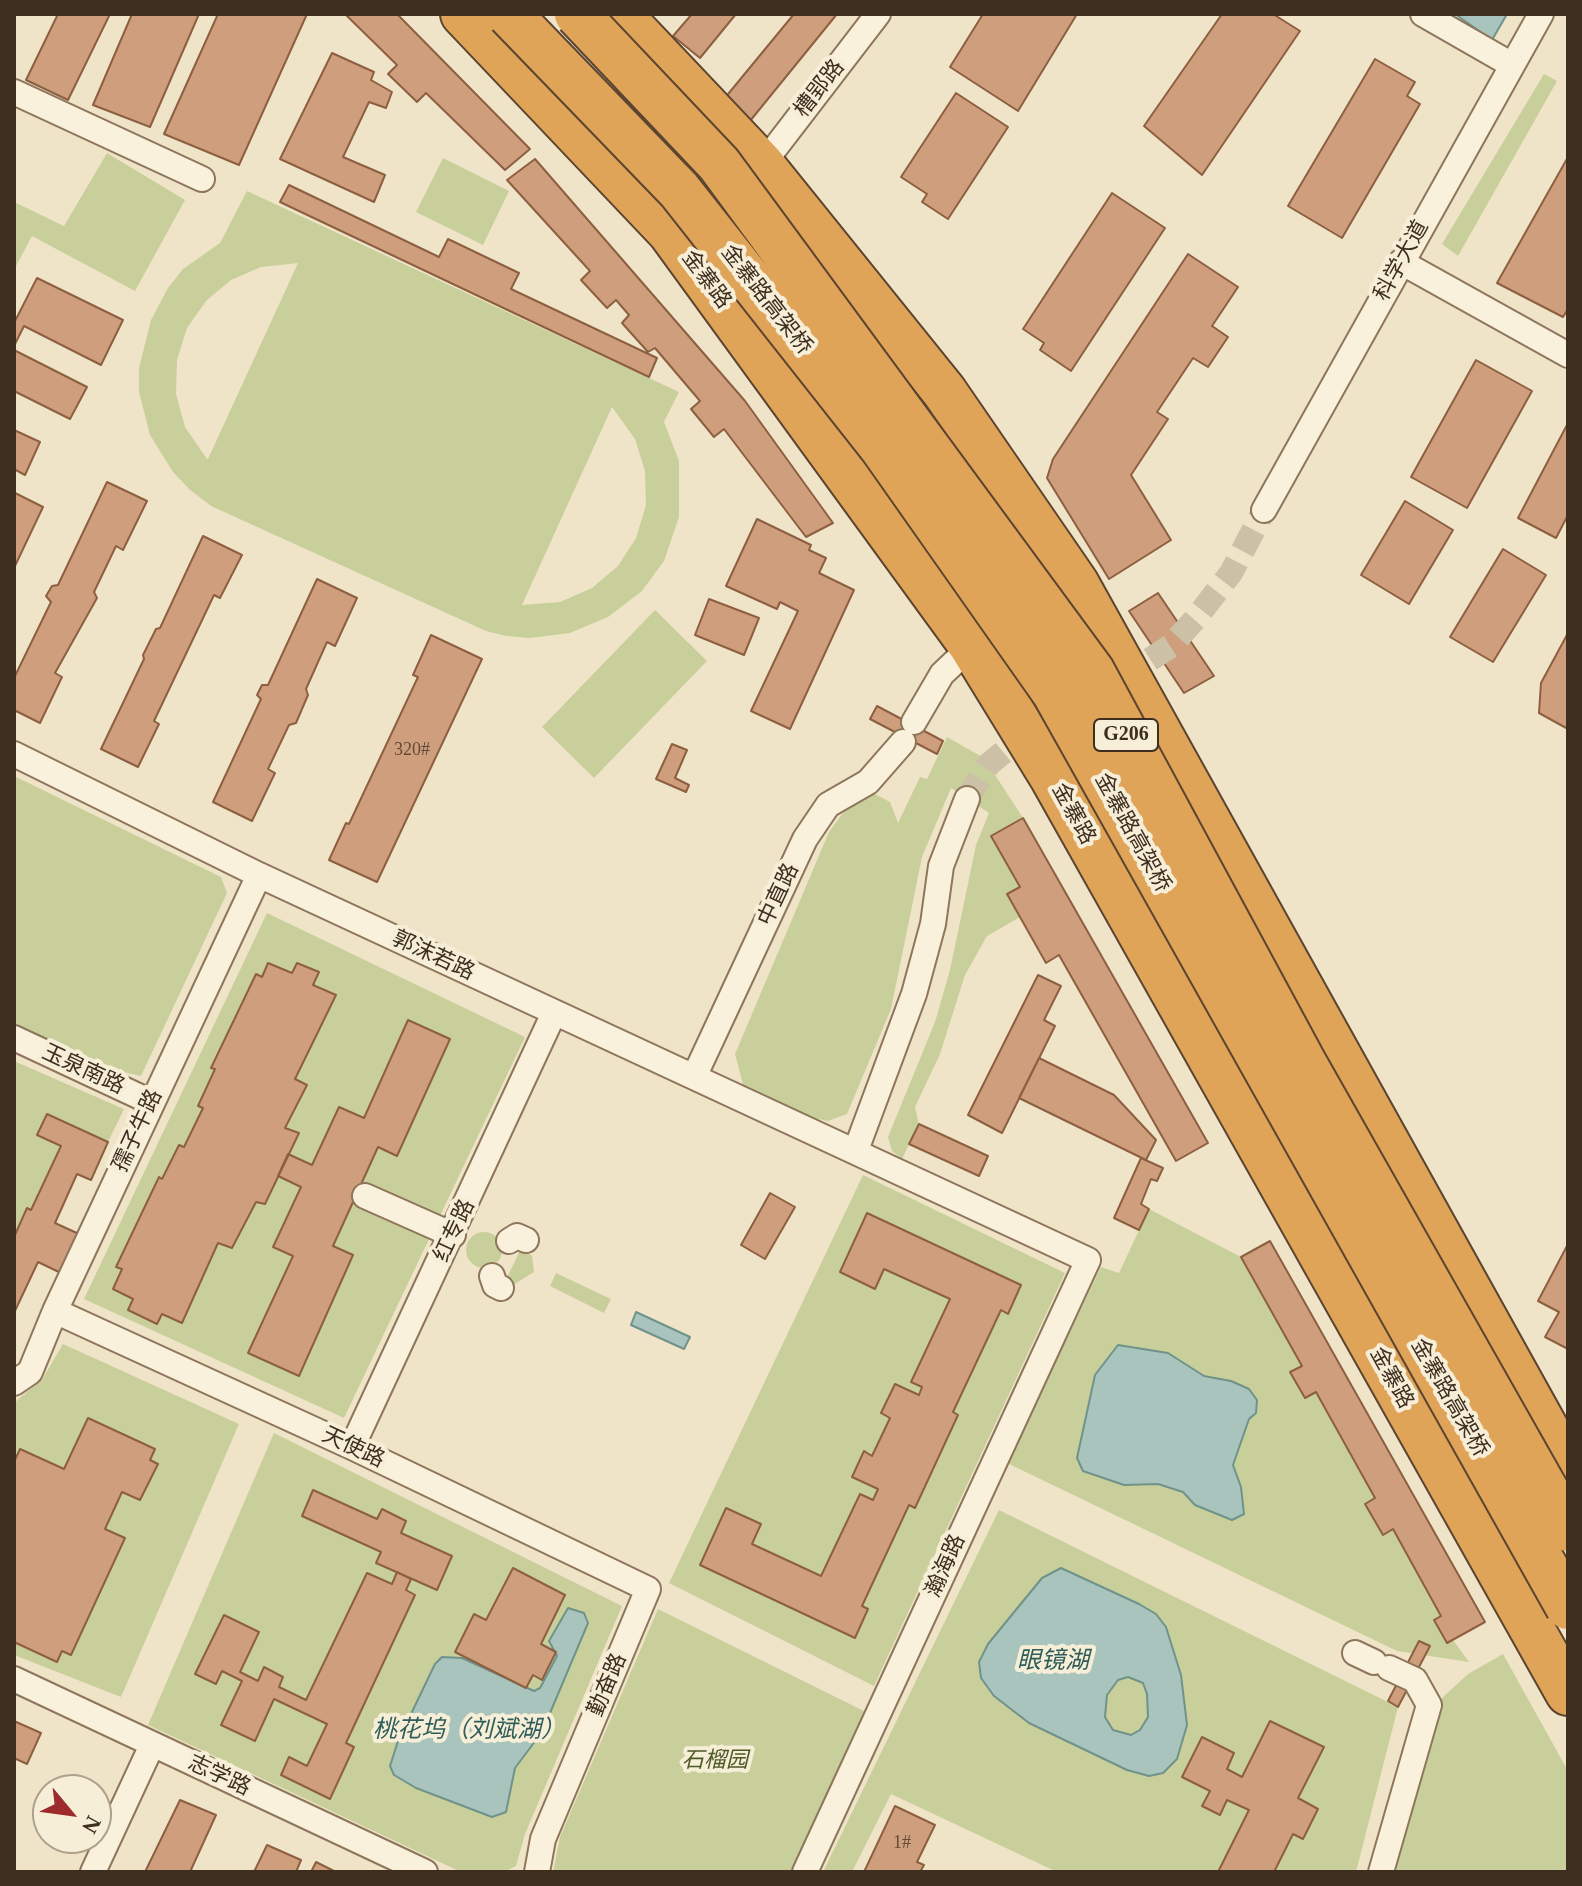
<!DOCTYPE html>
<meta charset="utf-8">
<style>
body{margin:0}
#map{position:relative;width:1582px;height:1886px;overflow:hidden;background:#f0e4c8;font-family:"Times New Roman",serif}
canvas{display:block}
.frame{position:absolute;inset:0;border:16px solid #3d2e20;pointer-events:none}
.north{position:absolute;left:32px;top:1774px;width:80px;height:80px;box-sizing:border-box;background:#f7eed8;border:2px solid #ada18e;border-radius:50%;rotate:119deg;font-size:22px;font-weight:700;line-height:32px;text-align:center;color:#3d2e20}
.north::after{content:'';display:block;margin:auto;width:28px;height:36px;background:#9e2a2b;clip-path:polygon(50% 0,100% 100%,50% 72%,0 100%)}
</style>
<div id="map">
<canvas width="1582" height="1886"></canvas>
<div class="frame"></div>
<div class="north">N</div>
</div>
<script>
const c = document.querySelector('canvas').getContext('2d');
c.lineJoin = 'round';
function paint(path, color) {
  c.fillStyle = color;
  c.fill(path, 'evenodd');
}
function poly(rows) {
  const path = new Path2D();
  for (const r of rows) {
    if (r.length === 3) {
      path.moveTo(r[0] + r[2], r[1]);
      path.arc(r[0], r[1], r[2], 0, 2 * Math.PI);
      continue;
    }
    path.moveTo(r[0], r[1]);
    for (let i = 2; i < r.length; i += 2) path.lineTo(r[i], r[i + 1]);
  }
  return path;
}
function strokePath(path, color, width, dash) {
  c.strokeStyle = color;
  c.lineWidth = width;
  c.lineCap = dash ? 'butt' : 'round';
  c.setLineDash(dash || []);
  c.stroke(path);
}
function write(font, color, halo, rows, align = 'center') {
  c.font = font + ' "Times New Roman","Noto Sans SC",serif';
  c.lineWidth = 8;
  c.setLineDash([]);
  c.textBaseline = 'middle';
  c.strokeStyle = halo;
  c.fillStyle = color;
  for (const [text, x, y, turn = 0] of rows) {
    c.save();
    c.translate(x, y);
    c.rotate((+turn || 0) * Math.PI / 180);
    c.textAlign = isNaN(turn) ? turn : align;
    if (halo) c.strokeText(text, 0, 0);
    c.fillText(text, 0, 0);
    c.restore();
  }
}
paint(poly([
 [1544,74,1557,81,1458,256,1442,244],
 [107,153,185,200,135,291,32,236,14,270,14,202,64,226],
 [443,158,509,191,483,245,416,212],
 [247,191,679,392,664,422,679,461,679,517,664,561,642,591,608,617,570,633,530,638,506,636,486,631,211,506,189,489,173,472,150,435,139,392,139,368,151,320,168,288,183,269,220,243],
 [298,263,208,459,207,459,185,427,176,394,177,360,187,328,206,301,231,280,261,267],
 [612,407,635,439,645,471,646,505,636,538,618,566,592,588,560,602,522,605],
 [655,610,707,661,594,778,542,727],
 [947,737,984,758,1023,818,991,836,1020,887,1007,895,1020,917,987,936,965,975,940,1054,915,1107,919,1124,902,1159,892,1151,888,1137,935,1022,950,970,976,845,989,813,951,788,922,857,891,1009,847,1114,828,1121,814,1118,744,1088,735,1054,829,832,851,802,873,793,890,802,898,823,920,777,927,779],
 [14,776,221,877,227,893,141,1076,110,1069,14,1025],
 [267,913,525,1037,344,1418,84,1299],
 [14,1061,124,1109,108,1142,47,1114,37,1135,61,1146,31,1210,27,1209,14,1237],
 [863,1175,1065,1273,874,1686,669,1583],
 [1149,1209,1241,1257,1302,1366,1291,1373,1305,1398,1316,1392,1375,1498,1383,1535,1393,1529,1441,1616,1434,1620,1447,1643,1453,1640,1469,1662,1397,1651,1007,1463,1101,1267,1119,1273],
 [484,1250,18],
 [522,1246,532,1256,534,1272,513,1285,505,1282],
 [556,1273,611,1299,604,1313,550,1286],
 [63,1344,239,1424,121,1697,14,1655,14,1403,43,1378],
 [274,1433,622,1606,525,1834,516,1866,504,1872,461,1872,148,1725],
 [999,1510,1398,1707,1356,1872,1057,1872,891,1794,852,1872,823,1872],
 [658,1609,866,1712,790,1872,553,1872,560,1837],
 [1503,1654,1568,1771,1568,1872,1391,1872,1434,1714,1442,1698,1468,1674]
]), '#c9cf9b');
const water = poly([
 [1455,14,1507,14,1492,40,1455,14],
 [636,1312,690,1337,684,1349,631,1325,636,1312],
 [1118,1345,1168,1353,1204,1376,1231,1381,1249,1389,1257,1400,1256,1413,1249,1419,1233,1465,1241,1487,1244,1514,1232,1520,1195,1505,1183,1492,1158,1484,1124,1485,1083,1471,1077,1458,1095,1375,1118,1345],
 [1061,1568,1139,1604,1156,1614,1166,1627,1181,1675,1187,1725,1177,1759,1163,1773,1149,1776,1127,1770,1029,1723,994,1696,981,1678,979,1662,988,1644,1042,1578,1061,1568],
 [1128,1677,1143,1683,1147,1694,1148,1717,1140,1730,1131,1735,1113,1730,1105,1717,1107,1695,1118,1680,1128,1677],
 [568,1608,584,1613,588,1623,542,1732,515,1768,506,1812,492,1817,416,1788,394,1775,390,1766,398,1741,435,1664,442,1657,462,1658,534,1691,540,1688,557,1656,549,1641,568,1608]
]);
paint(water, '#a9c4bc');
strokePath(water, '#6f938a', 2);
const building = poly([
 [58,14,110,14,68,100,26,80,58,14],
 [132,14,199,14,150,127,93,105,132,14],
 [218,14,307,14,239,165,164,134,218,14],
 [345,14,397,14,530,149,505,170,426,93,417,102,388,74,397,65,345,14],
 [692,14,736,14,700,58,673,36,692,14],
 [794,14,837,14,750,121,724,99,794,14],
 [983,14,1077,14,1018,111,950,67,983,14],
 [1222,14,1273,14,1300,31,1202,175,1144,126,1222,14],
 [332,53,374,72,371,80,392,92,386,108,369,102,343,157,385,175,374,202,280,159,332,53],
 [1375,59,1415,82,1407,96,1420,104,1342,238,1288,206,1375,59],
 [956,93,1008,127,948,219,922,202,927,194,901,177,956,93],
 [1568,157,1568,309,1563,317,1497,283,1568,157],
 [535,159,745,401,833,523,806,537,724,429,714,437,691,409,700,401,655,348,648,352,622,323,629,315,616,300,607,308,581,280,590,271,507,180,535,159],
 [289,185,439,257,448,239,519,273,511,289,657,358,649,377,280,202,289,185],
 [1112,193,1165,228,1071,371,1040,350,1044,343,1023,329,1112,193],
 [1188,254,1238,287,1212,326,1228,337,1208,367,1193,358,1157,412,1168,419,1131,475,1171,540,1109,579,1047,478,1053,459,1188,254],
 [37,278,123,320,101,365,24,326,14,346,14,323,37,278],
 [14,350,87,387,70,419,14,391,14,350],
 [1476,360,1532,391,1467,508,1411,477,1476,360],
 [1568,423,1568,515,1556,538,1518,518,1568,423],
 [14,430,40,442,25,475,14,469,14,430],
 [107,482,147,501,123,550,116,546,94,592,97,598,55,673,62,677,40,723,14,710,14,678,51,602,46,596,52,586,58,585,107,482],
 [15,493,43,507,14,568,14,495,15,493],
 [1405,501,1453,530,1409,604,1361,575,1405,501],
 [757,519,811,545,809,550,826,558,819,573,854,590,790,729,751,711,798,611,780,602,777,609,726,586,757,519],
 [203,536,242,555,220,598,214,595,154,721,159,724,138,767,101,749,144,659,143,655,156,629,160,628,203,536],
 [1503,549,1546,575,1493,662,1450,637,1503,549],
 [317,579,357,598,335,646,327,642,306,689,308,695,296,723,289,725,268,769,275,773,252,821,213,802,261,699,257,695,262,685,268,685,317,579],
 [1158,593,1214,676,1184,693,1129,611,1158,593],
 [709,599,759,618,744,655,695,635,709,599],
 [1568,633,1568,729,1539,713,1541,683,1568,633],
 [431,635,482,659,377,882,329,860,346,823,349,824,418,677,413,675,431,635],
 [877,706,943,741,937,754,870,719,877,706],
 [672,744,687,750,675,778,689,785,686,792,656,779,672,744],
 [1023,818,1208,1143,1176,1161,1059,955,1046,963,1007,894,1020,887,991,836,1023,818],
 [268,963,292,973,297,963,319,972,313,985,336,995,295,1079,307,1085,285,1128,299,1133,265,1204,256,1202,232,1248,218,1243,182,1323,162,1314,157,1324,128,1310,133,1299,113,1289,122,1269,116,1267,159,1177,162,1179,179,1145,184,1147,203,1108,198,1106,215,1069,211,1068,256,974,262,977,268,963],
 [1038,975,1061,986,1044,1020,1055,1026,1002,1133,968,1115,1038,975],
 [408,1020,450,1039,397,1156,378,1147,333,1246,353,1255,299,1376,248,1353,293,1256,273,1247,301,1187,278,1176,288,1154,312,1165,339,1107,364,1118,408,1020],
 [1039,1058,1114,1095,1156,1140,1146,1160,1019,1098,1039,1058],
 [47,1114,108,1142,91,1180,77,1174,55,1223,79,1234,61,1273,38,1262,14,1313,14,1237,27,1208,31,1210,61,1146,37,1135,47,1114],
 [919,1124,988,1156,979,1176,909,1144,919,1124],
 [1141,1158,1163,1168,1157,1181,1151,1179,1141,1204,1149,1209,1139,1230,1114,1218,1141,1158],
 [770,1193,795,1207,765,1259,741,1245,770,1193],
 [867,1213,1021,1285,1008,1314,1001,1310,953,1412,958,1415,915,1508,909,1505,862,1606,868,1609,855,1638,700,1565,726,1508,761,1524,752,1544,821,1576,860,1494,873,1500,878,1489,852,1477,864,1451,872,1456,890,1418,881,1413,895,1384,919,1395,922,1387,911,1382,950,1299,884,1269,875,1289,840,1272,867,1213],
 [1270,1241,1485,1622,1447,1643,1434,1620,1441,1616,1393,1529,1383,1535,1365,1504,1375,1498,1316,1392,1305,1398,1290,1372,1302,1366,1241,1257,1270,1241],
 [1568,1244,1568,1349,1545,1337,1559,1312,1538,1301,1568,1244],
 [88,1418,155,1449,150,1460,158,1464,140,1500,122,1492,105,1529,125,1538,71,1655,62,1651,57,1662,14,1642,14,1462,20,1449,64,1469,88,1418],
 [313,1490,377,1519,382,1509,406,1521,401,1533,452,1556,437,1590,376,1563,381,1552,302,1516,313,1490],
 [513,1568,565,1595,541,1644,556,1652,542,1680,533,1675,526,1688,455,1652,474,1614,486,1620,513,1568],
 [397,1572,411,1579,406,1590,415,1595,346,1743,354,1747,330,1799,281,1775,289,1757,307,1766,327,1724,274,1699,255,1741,221,1725,242,1681,222,1671,216,1684,195,1674,224,1615,259,1632,240,1672,258,1681,264,1667,283,1677,279,1687,306,1700,367,1573,392,1584,397,1572],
 [1419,1641,1430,1646,1398,1707,1388,1701,1419,1641],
 [14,1721,41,1733,27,1764,14,1758,14,1721],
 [1270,1721,1324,1747,1298,1798,1318,1809,1303,1839,1293,1834,1274,1872,1218,1872,1249,1810,1227,1800,1220,1815,1202,1806,1210,1791,1182,1777,1202,1737,1234,1753,1227,1769,1242,1777,1270,1721],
 [180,1800,216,1815,190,1872,145,1872,180,1800],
 [895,1806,935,1825,917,1862,924,1865,920,1872,864,1872,895,1806],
 [267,1845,301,1860,296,1872,254,1872,267,1845],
 [316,1862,336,1872,311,1872,316,1862]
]);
paint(building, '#cf9f7d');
strokePath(building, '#8d5f41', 2);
strokePath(poly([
 [1120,679,1171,646,1196,618,1231,573,1264,510],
 [967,799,989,764,1017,741,1075,706]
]), '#ccc0a6', 24, [24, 12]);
const street = poly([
 [1423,14,1512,65],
 [14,92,202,179],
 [762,165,878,14],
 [1401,262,1568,355],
 [1264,510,1541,14],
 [914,722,942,674,977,641],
 [14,754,259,875,1088,1260,805,1872],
 [14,1038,151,1102],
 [694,1077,805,839,828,805,868,782,903,742],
 [856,1150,914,994,933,924,941,866,967,799],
 [365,1196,453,1235],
 [509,1241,517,1236,526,1240],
 [492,1276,495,1285,501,1288],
 [55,1311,352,1447,648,1589,543,1839,537,1872],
 [14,1383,30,1372,55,1311,259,875],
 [352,1447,554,1013],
 [1355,1653,1374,1662],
 [14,1679,425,1872],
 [93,1872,152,1745],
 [1381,1872,1429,1705,1415,1680,1389,1668]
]);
const highway = poly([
 [463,14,670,232,971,645,1052,777,1568,1693],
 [619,14,762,165,944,391,1076,583,1568,1468]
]);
strokePath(street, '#8d765c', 28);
strokePath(highway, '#5b4430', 48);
strokePath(street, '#faf1dc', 24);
strokePath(highway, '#e0a458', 44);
const highwayBridge = poly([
 [509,14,679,190,883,449,1054,692,1568,1607],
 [577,14,719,164,1092,671,1304,1063,1568,1529]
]);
strokePath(highwayBridge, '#5b4430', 48, []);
strokePath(highwayBridge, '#e0a458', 44);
write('18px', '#624a37', null, [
 ["320#",412,750],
 ["1#",902,1843]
]);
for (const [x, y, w] of [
 [1126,735,64]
]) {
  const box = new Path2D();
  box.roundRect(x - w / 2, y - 16, w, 32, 6);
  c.fillStyle = '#f7eed8';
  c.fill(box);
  strokePath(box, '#3d2e20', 2);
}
write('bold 20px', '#3d2e20', null, [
 ["G206",1126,735]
]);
write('22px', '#3d2e20', '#f7eed8', [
 ["槽郢路",820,89,-52],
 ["科学大道",1402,261,-61],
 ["金寨路",706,280,53],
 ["金寨路高架桥",766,300,52],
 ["金寨路",1073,814,61],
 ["金寨路高架桥",1132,833,61],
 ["中直路",779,895,-65],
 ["郭沫若路",433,956,25],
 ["玉泉南路",83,1070,25],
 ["孺子牛路",138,1131,-65],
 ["红专路",455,1231,-65],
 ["金寨路",1391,1378,61],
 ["金寨路高架桥",1449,1398,60],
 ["天使路",353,1448,25],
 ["瀚海路",946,1566,-66],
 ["勤奋路",608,1685,-67],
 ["志学路",219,1776,25]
]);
write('italic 22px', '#4d5a26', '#f7eed8', [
 ["石榴园",715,1761]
]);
write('italic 24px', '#2f5d5a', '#f7eed8', [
 ["眼镜湖",1053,1662],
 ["桃花坞（刘斌湖）",469,1731]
]);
</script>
